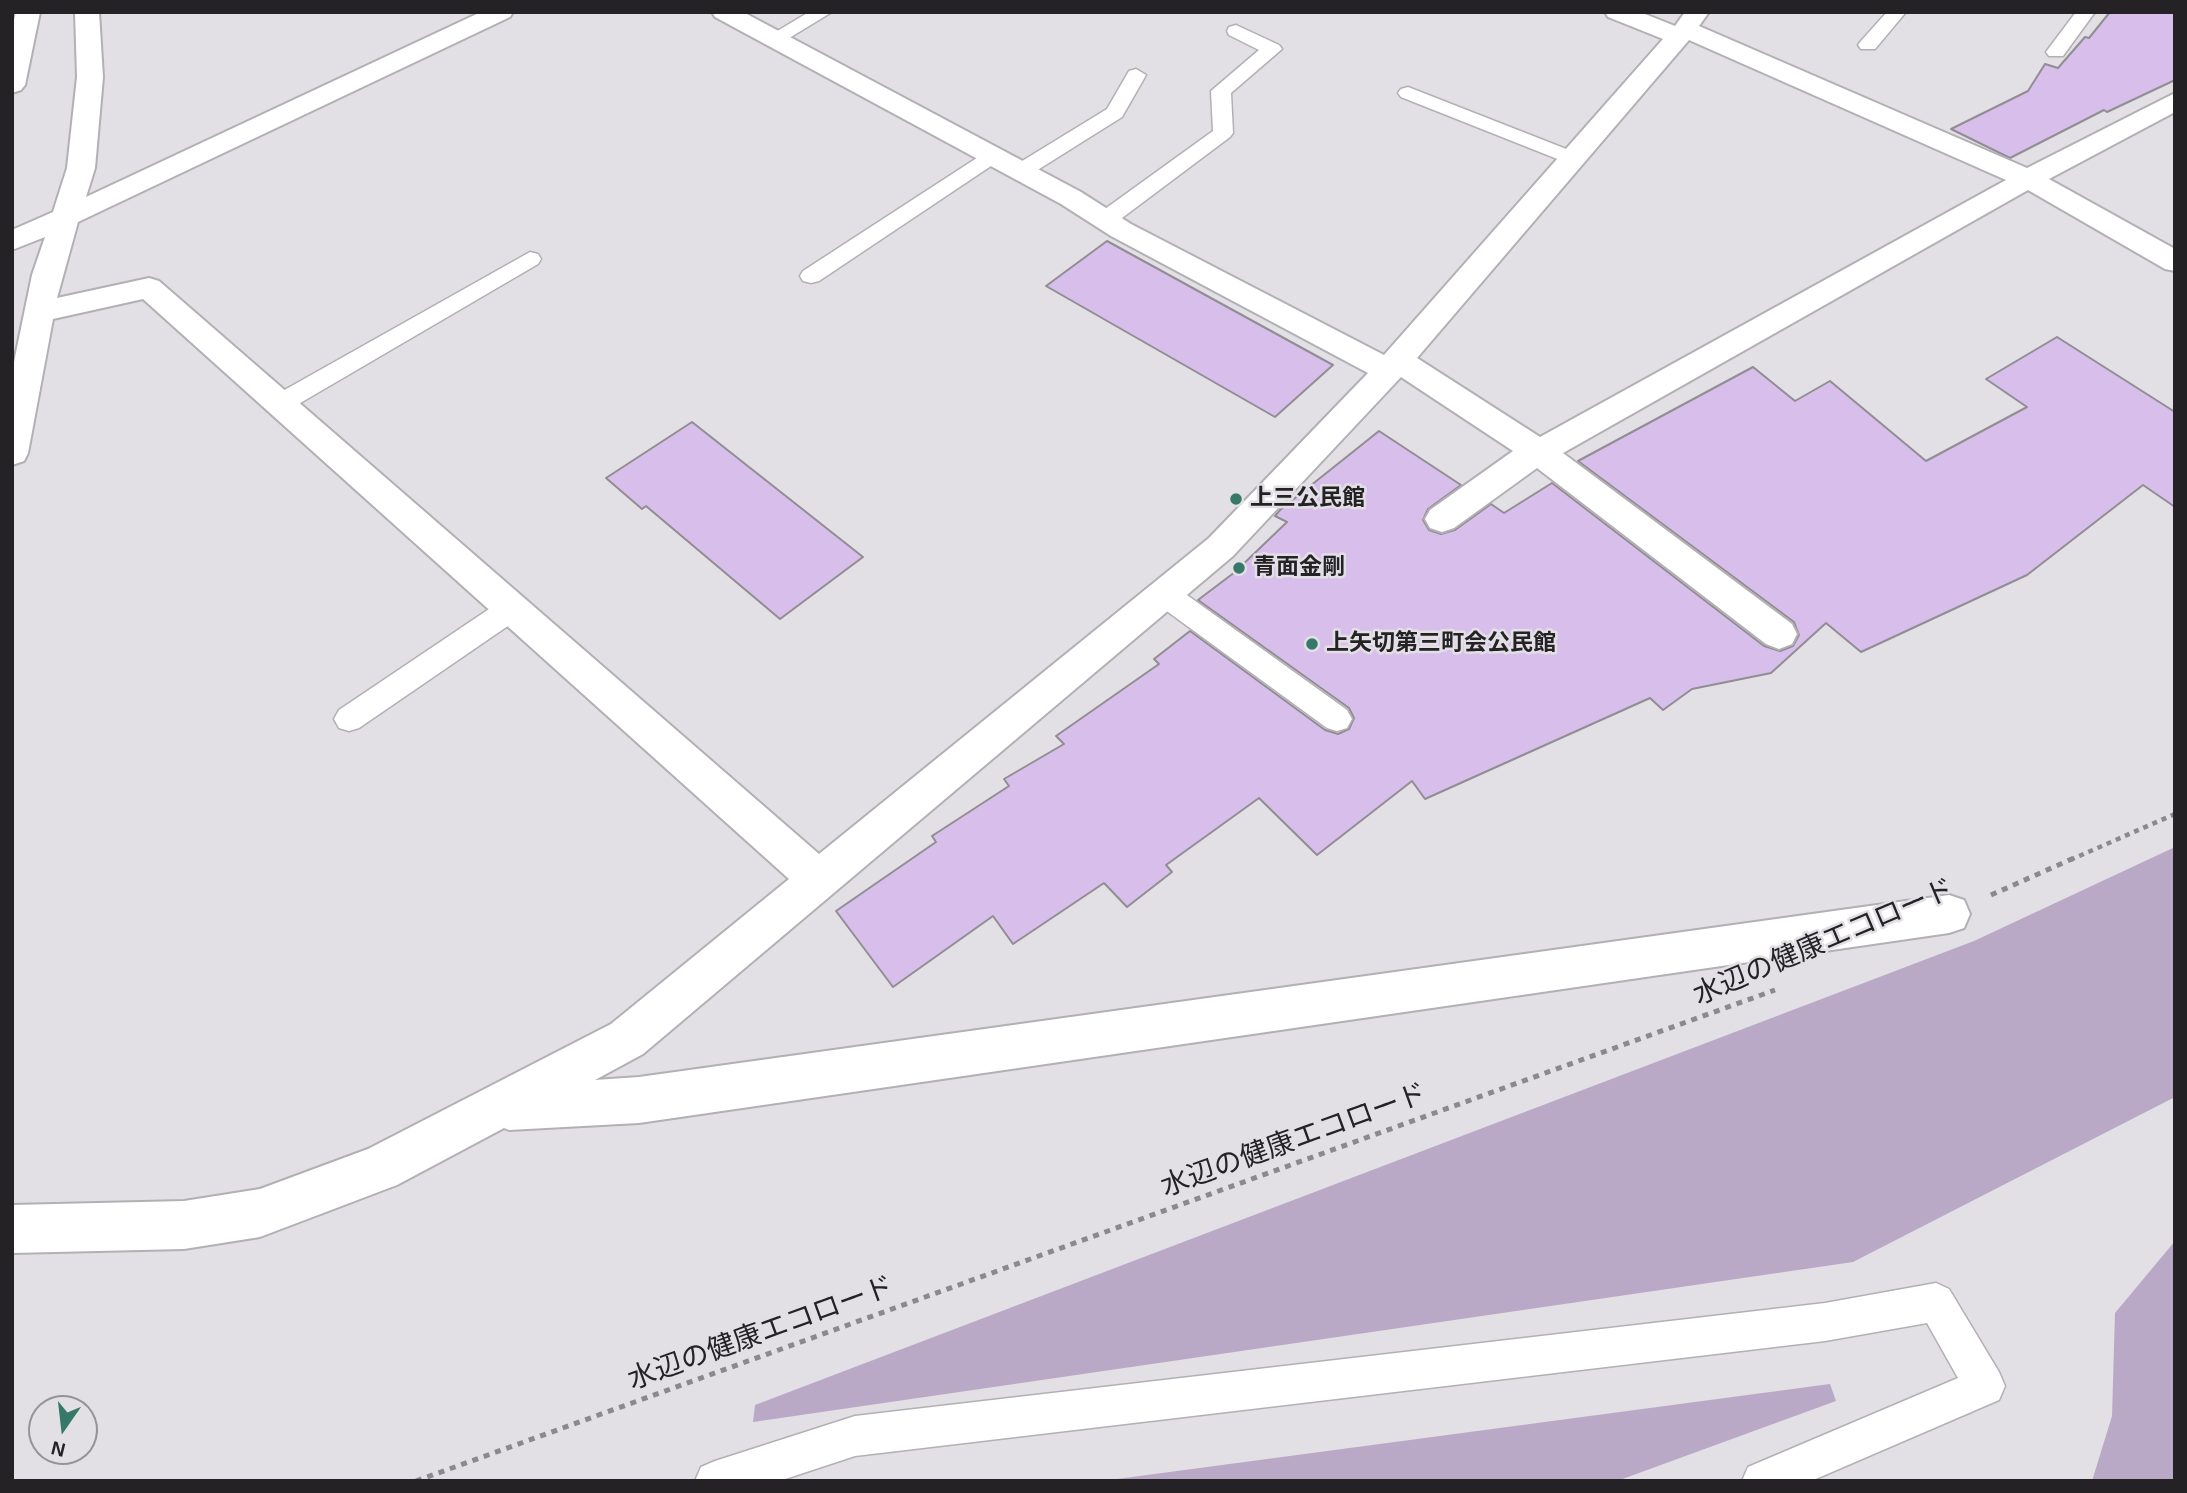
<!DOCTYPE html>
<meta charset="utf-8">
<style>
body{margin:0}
#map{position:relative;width:2187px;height:1493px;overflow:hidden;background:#e2dfe5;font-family:Arial,sans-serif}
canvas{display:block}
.frame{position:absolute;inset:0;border:14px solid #242225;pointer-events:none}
.north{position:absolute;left:28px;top:1395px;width:70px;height:70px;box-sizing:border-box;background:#e2dfe5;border:2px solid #969398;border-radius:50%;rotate:194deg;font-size:19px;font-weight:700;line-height:28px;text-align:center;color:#242225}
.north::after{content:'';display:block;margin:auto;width:24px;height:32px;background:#36786a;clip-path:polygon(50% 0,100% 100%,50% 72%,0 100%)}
</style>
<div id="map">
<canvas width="2187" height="1493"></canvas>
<div class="frame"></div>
<div class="north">N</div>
</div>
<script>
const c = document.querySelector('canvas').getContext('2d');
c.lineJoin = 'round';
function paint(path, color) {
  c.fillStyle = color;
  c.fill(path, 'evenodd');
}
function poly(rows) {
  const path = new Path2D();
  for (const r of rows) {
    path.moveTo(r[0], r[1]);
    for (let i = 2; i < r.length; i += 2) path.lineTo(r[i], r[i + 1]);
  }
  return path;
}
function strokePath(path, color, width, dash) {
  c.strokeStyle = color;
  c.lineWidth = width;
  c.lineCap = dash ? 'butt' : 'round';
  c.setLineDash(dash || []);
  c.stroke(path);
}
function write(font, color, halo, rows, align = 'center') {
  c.font = font + ' Arial,"Noto Sans JP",sans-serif';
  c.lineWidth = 5;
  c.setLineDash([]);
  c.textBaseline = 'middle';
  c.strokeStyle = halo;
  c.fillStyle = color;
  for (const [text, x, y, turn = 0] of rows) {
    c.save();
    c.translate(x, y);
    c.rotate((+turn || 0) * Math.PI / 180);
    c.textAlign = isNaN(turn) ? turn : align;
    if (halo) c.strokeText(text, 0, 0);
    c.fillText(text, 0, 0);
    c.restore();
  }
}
paint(poly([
 [2175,847,2175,1097,1853,1262,753,1422,755,1405,1974,941],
 [2175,1241,2175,1481,2092,1481,2112,1416,2115,1313],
 [1830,1384,1836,1401,1617,1481,1102,1481]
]), '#b9a9c7');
const building = poly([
 [2110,12,2175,12,2175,80,2107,112,2104,110,2010,158,1951,129,2028,91,2045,64,2058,68,2085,37,2089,38,2110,12],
 [1107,241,1333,365,1275,417,1046,286,1107,241],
 [2057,337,2175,412,2175,507,2143,485,2027,575,1861,652,1826,623,1771,673,1692,689,1663,710,1650,698,1425,799,1412,781,1317,855,1259,798,1166,865,1172,872,1127,907,1104,883,1013,944,993,916,893,987,836,911,936,842,932,836,1009,786,1004,779,1064,744,1056,736,1159,664,1154,659,1190,631,1325,730,1338,734,1349,729,1354,718,1349,708,1198,600,1235,572,1287,522,1275,516,1280,510,1379,431,1461,485,1428,509,1423,520,1429,530,1441,534,1455,530,1491,504,1504,513,1552,483,1764,646,1780,651,1793,646,1799,635,1794,622,1578,461,1753,367,1795,401,1830,381,1926,461,2027,407,1986,379,2057,337],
 [692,422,863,557,780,619,646,506,642,509,606,478,692,422]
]);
paint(building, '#d8bfeb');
strokePath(building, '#908d93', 2);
const service = poly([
 [809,12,832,12,781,43,767,43,764,39,809,12],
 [1887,12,1906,12,1875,49,1861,49,1858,45,1861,41,1887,12],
 [2076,12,2095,12,2063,56,2049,56,2046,52,2076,12],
 [1236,25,1279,45,1282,49,1231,93,1233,133,1230,137,1114,224,1098,224,1095,219,1098,214,1213,131,1211,91,1259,50,1229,35,1227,31,1229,27,1236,25],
 [1136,69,1146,75,1122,117,1028,176,1014,176,1010,171,1014,166,1107,109,1129,71,1136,69],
 [1408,87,1579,154,1582,158,1579,162,1572,164,1565,162,1401,97,1398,93,1401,89,1408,87],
 [993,150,1000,152,1003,156,1000,160,819,281,811,283,803,281,800,276,803,271,986,152,993,150],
 [530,252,538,254,541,259,538,264,290,409,281,412,272,409,269,403,272,397,530,252],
 [1163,582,1173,585,1347,710,1352,719,1347,728,1337,731,1327,728,1153,601,1149,593,1153,585,1163,582],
 [511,598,521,601,525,609,521,617,359,728,349,731,339,728,334,719,339,710,501,601,511,598],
 [1936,1283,1949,1289,1999,1372,2005,1386,1999,1400,1811,1481,1742,1481,1748,1467,1958,1378,1927,1323,1825,1341,855,1456,779,1481,695,1481,701,1467,715,1461,855,1416,1825,1303,1936,1283]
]);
const minor = poly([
 [75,12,99,12,103,77,95,168,86,197,481,12,513,12,510,17,78,222,57,298,149,278,159,281,819,854,1209,538,1368,373,1111,236,1061,204,715,17,712,12,743,12,1081,192,1131,224,1384,355,1663,39,1608,17,1605,12,1640,12,1675,26,1685,12,1709,12,1699,26,2027,168,2175,93,2175,112,2049,179,2175,249,2175,271,2165,269,2028,190,1563,453,1792,624,1797,634,1792,644,1779,649,1766,644,1537,468,1454,528,1442,532,1430,528,1425,519,1430,510,1513,451,1401,377,1233,556,643,1054,595,1080,639,1077,1949,895,1964,900,1970,914,1964,928,1949,933,639,1123,509,1130,504,1128,397,1185,260,1237,184,1249,12,1253,12,1205,184,1201,260,1189,368,1149,611,1024,789,879,143,299,53,319,28,453,24,461,12,465,12,372,32,275,45,237,12,250,12,230,53,212,67,168,77,77,75,12],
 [1689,40,2006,180,1540,437,1417,358,1689,40]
]);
const trunk = poly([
 [16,12,40,12,25,85,21,90,12,93,12,28,16,12]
]);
strokePath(service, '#b3b0b5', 3);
strokePath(minor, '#b3b0b5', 4);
strokePath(trunk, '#b3b0b5', 4);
strokePath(poly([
 [2070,860,2175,814]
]), '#8b898d', 4.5, [5, 5]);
strokePath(poly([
 [1991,895,2074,858],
 [416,1481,1775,990]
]), '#8b898d', 5, [6, 6]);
paint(service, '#fff');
paint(minor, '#fff');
paint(trunk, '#fff');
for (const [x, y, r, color] of [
 [1236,499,7,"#36786a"],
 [1239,568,7,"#36786a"],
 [1312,644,7,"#36786a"]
]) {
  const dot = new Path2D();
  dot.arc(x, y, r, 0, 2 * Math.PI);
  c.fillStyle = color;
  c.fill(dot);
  strokePath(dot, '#e2dfe5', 2.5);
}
write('bold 23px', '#242225', '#e2dfe5', [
 ["上三公民館",1250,499],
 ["青面金剛",1253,568],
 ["上矢切第三町会公民館",1326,644]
], 'left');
write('28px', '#242225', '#e2dfe5', [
 ["水辺の健康エコロード",1824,943,-23],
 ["水辺の健康エコロード",1294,1141,-20],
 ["水辺の健康エコロード",761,1334,-20]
]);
</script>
